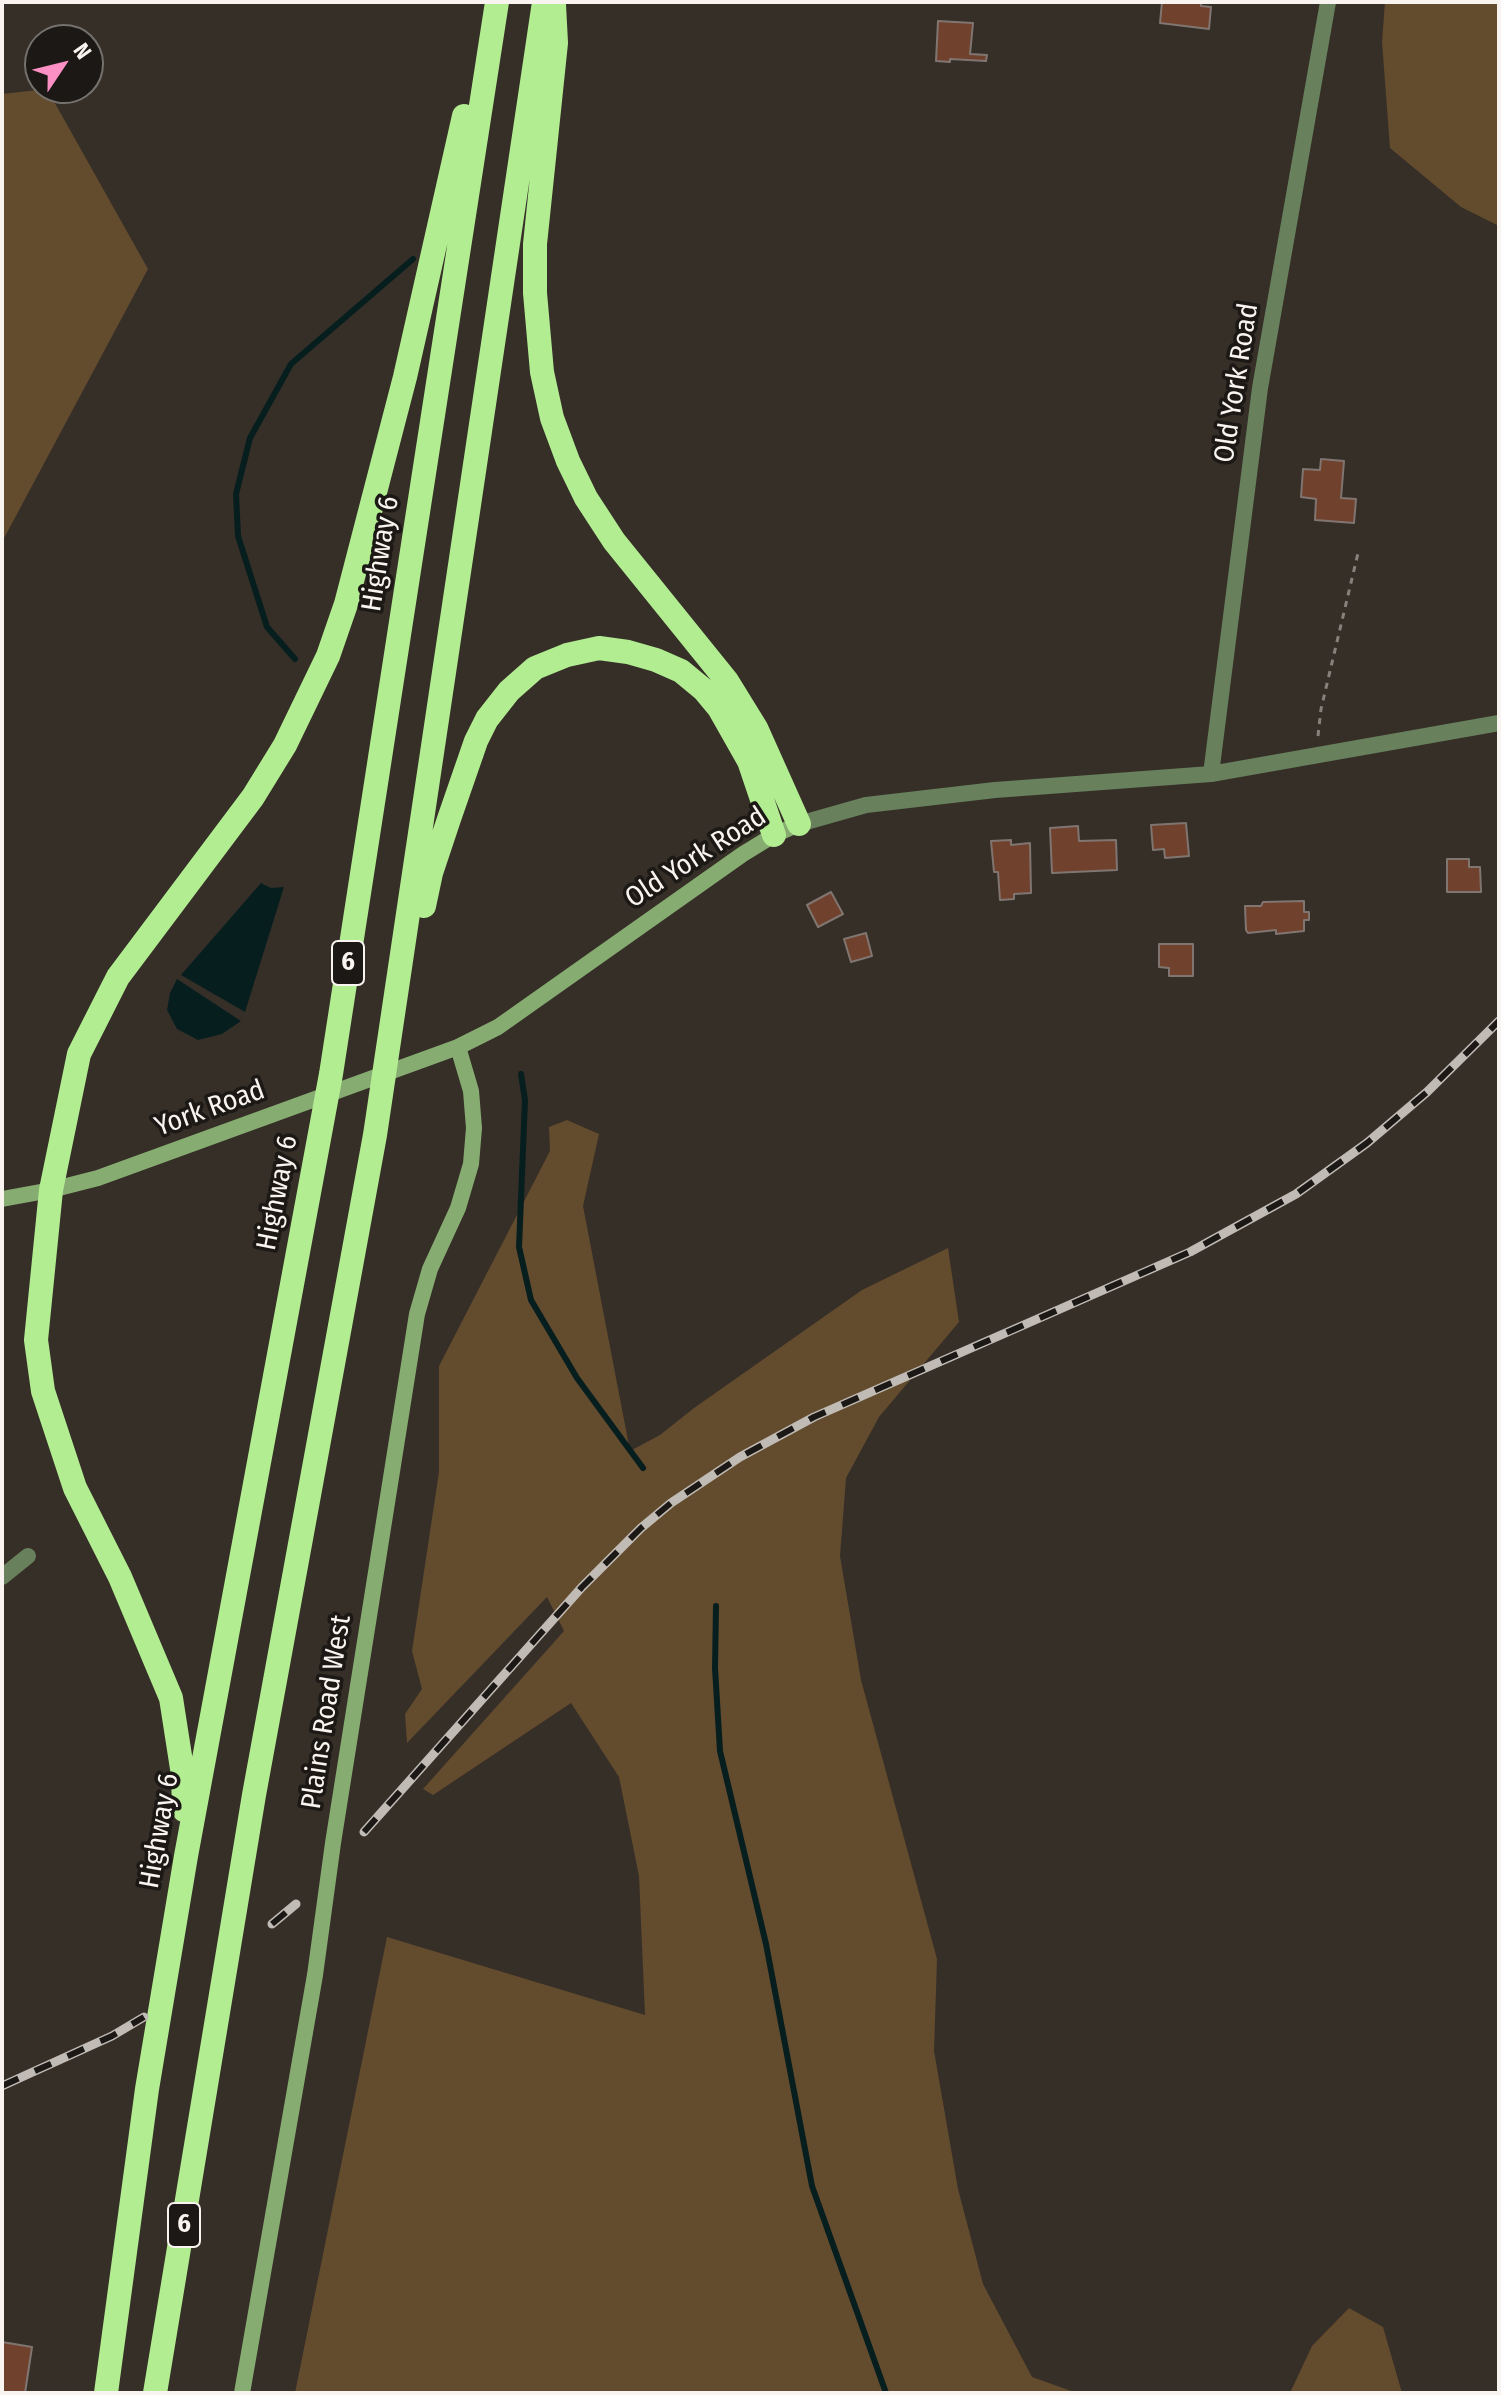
<!DOCTYPE html>
<style>
body{margin:0}
#map{position:relative;width:1501px;height:2395px;overflow:hidden;background:#362f28;font-family:"Fira Sans Condensed",sans-serif}
canvas{display:block}
.frame{position:absolute;inset:0;border:4px solid #f9f4ef;pointer-events:none}
.north{position:absolute;left:24px;top:24px;width:80px;height:80px;box-sizing:border-box;background:#1b1815;border:2px solid #74706c;border-radius:50%;rotate:55deg;font-size:22px;font-weight:700;line-height:32px;text-align:center;color:#f9f4ef}
.north::after{content:'';display:block;margin:auto;width:28px;height:36px;background:#fc8fc3;clip-path:polygon(50% 0,100% 100%,50% 72%,0 100%)}
</style>
<div id="map">
<canvas width="1501" height="2395"></canvas>
<div class="frame"></div>
<div class="north">N</div>
</div>
<script>
const c = document.querySelector('canvas').getContext('2d');
c.lineJoin = 'round';
function paint(path, color) {
  c.fillStyle = color;
  c.fill(path, 'evenodd');
}
function poly(rows) {
  const path = new Path2D();
  for (const r of rows) {
    path.moveTo(r[0], r[1]);
    for (let i = 2; i < r.length; i += 2) path.lineTo(r[i], r[i + 1]);
  }
  return path;
}
function strokePath(path, color, width, dash) {
  c.strokeStyle = color;
  c.lineWidth = width;
  c.lineCap = dash ? 'butt' : 'round';
  c.setLineDash(dash || []);
  c.stroke(path);
}
function write(font, color, halo, rows, align = 'center') {
  c.font = font + ' "Fira Sans Condensed",sans-serif';
  c.lineWidth = 7;
  c.setLineDash([]);
  c.textBaseline = 'middle';
  c.strokeStyle = halo;
  c.fillStyle = color;
  for (const [text, x, y, turn = 0] of rows) {
    c.save();
    c.translate(x, y);
    c.rotate((+turn || 0) * Math.PI / 180);
    c.textAlign = isNaN(turn) ? turn : align;
    if (halo) c.strokeText(text, 0, 0);
    c.fillText(text, 0, 0);
    c.restore();
  }
}
paint(poly([
 [1385,2,1499,2,1499,226,1461,207,1390,148,1382,42],
 [47,89,148,269,2,542,2,94],
 [567,1120,599,1134,583,1206,630,1451,660,1435,694,1408,862,1290,948,1248,959,1322,879,1417,846,1478,840,1556,861,1680,937,1959,934,2051,958,2189,983,2284,1032,2377,1077,2393,295,2393,387,1937,645,2015,639,1876,619,1777,571,1703,433,1795,423,1789,564,1631,547,1597,407,1743,405,1714,422,1689,412,1651,439,1472,439,1366,550,1151,549,1127],
 [1349,2308,1383,2327,1402,2393,1290,2393,1312,2346]
]), '#634b2e');
paint(poly([
 [261,883,271,888,284,887,245,1012,181,975],
 [177,979,241,1021,222,1034,198,1040,177,1029,167,1010,170,993]
]), '#071e1f');
strokePath(poly([
 [295,659,267,627,238,536,236,494,250,438,291,364,413,259],
 [521,1074,525,1100,519,1247,531,1300,577,1378,643,1468],
 [716,1606,715,1668,720,1751,766,1944,812,2186,886,2393]
]), '#071e1f', 6);
const building = poly([
 [1162,2,1201,2,1201,6,1211,7,1209,29,1160,23,1162,2],
 [938,21,973,23,970,54,987,55,986,61,950,59,950,62,936,61,938,21],
 [1321,459,1344,461,1341,498,1356,499,1354,523,1315,520,1316,499,1301,497,1303,469,1320,470,1321,459],
 [1186,823,1189,856,1165,858,1164,849,1153,850,1151,825,1186,823],
 [1078,826,1079,841,1116,840,1117,870,1052,873,1050,828,1078,826],
 [1011,840,1011,845,1030,843,1031,893,1014,894,1014,899,1000,900,998,872,994,872,991,841,1011,840],
 [1447,859,1469,859,1469,867,1480,867,1481,892,1447,892,1447,859],
 [831,892,843,914,818,927,807,905,831,892],
 [1304,901,1304,912,1309,912,1309,920,1304,920,1304,931,1276,934,1276,930,1248,933,1246,930,1245,906,1261,906,1263,902,1304,901],
 [866,933,872,956,851,962,844,939,866,933],
 [1159,944,1193,944,1193,976,1169,976,1169,968,1159,967,1159,944],
 [2,2342,32,2347,25,2393,2,2392,2,2342]
]);
paint(building, '#70412c');
strokePath(building, '#807570', 2);
strokePath(poly([
 [1318,736,1321,709,1359,549]
]), '#88817b', 3, [6, 6]);
strokePath(poly([
 [1211,774,1260,388,1328,2],
 [2,1577,28,1556]
]), '#68805c', 16);
strokePath(poly([
 [799,824,866,805,995,790,1211,774,1499,723]
]), '#68805c', 16);
strokePath(poly([
 [2,1199,51,1190,98,1178,458,1047,498,1027,743,854,774,835,799,824],
 [242,2393,315,1975,333,1843,417,1314,430,1269,458,1208,471,1164,474,1128,471,1091,458,1047]
]), '#87ac72', 16);
strokePath(poly([
 [554,5,556,43,535,244,535,293,542,372,552,418,568,461,586,498,614,541,727,681,756,728,799,824],
 [424,906,431,873,449,819,476,741,487,719,509,691,535,668,567,655,599,648,628,652,656,660,681,671,704,690,719,708,749,761,774,835],
 [184,1810,183,1775,171,1698,120,1577,75,1488,43,1391,36,1340,51,1190,79,1054,118,977,253,797,285,745,328,656,346,604,405,377,464,116],
 [106,2393,147,2089,186,1856,331,1074,497,2],
 [155,2393,254,1795,375,1135,544,2]
]), '#b3ed92', 24);
const rail = poly([
 [364,1832,582,1587,641,1528,671,1503,740,1457,814,1417,1190,1252,1296,1194,1367,1143,1427,1092,1499,1021],
 [272,1924,296,1904],
 [2,2086,112,2036,144,2017]
]);
strokePath(rail, '#c0bbb5', 9);
strokePath(rail, '#1b1815', 6, [18]);
for (const [x, y, w] of [
 [348,963,32],
 [184,2225,32]
]) {
  const box = new Path2D();
  box.roundRect(x - w / 2, y - 22, w, 44, 6);
  c.fillStyle = '#1b1815';
  c.fill(box);
  strokePath(box, '#f9f4ef', 2);
}
write('bold 26px', '#f9f4ef', null, [
 ["6",348,963],
 ["6",184,2225]
]);
write('28px', '#f9f4ef', '#1b1815', [
 ["Old York Road",1237,383,-81],
 ["Highway 6",381,554,-81],
 ["Old York Road",696,858,-33],
 ["York Road",210,1109,-20],
 ["Highway 6",278,1193,-79],
 ["Plains Road West",327,1712,-81],
 ["Highway 6",160,1831,-80]
]);
</script>
